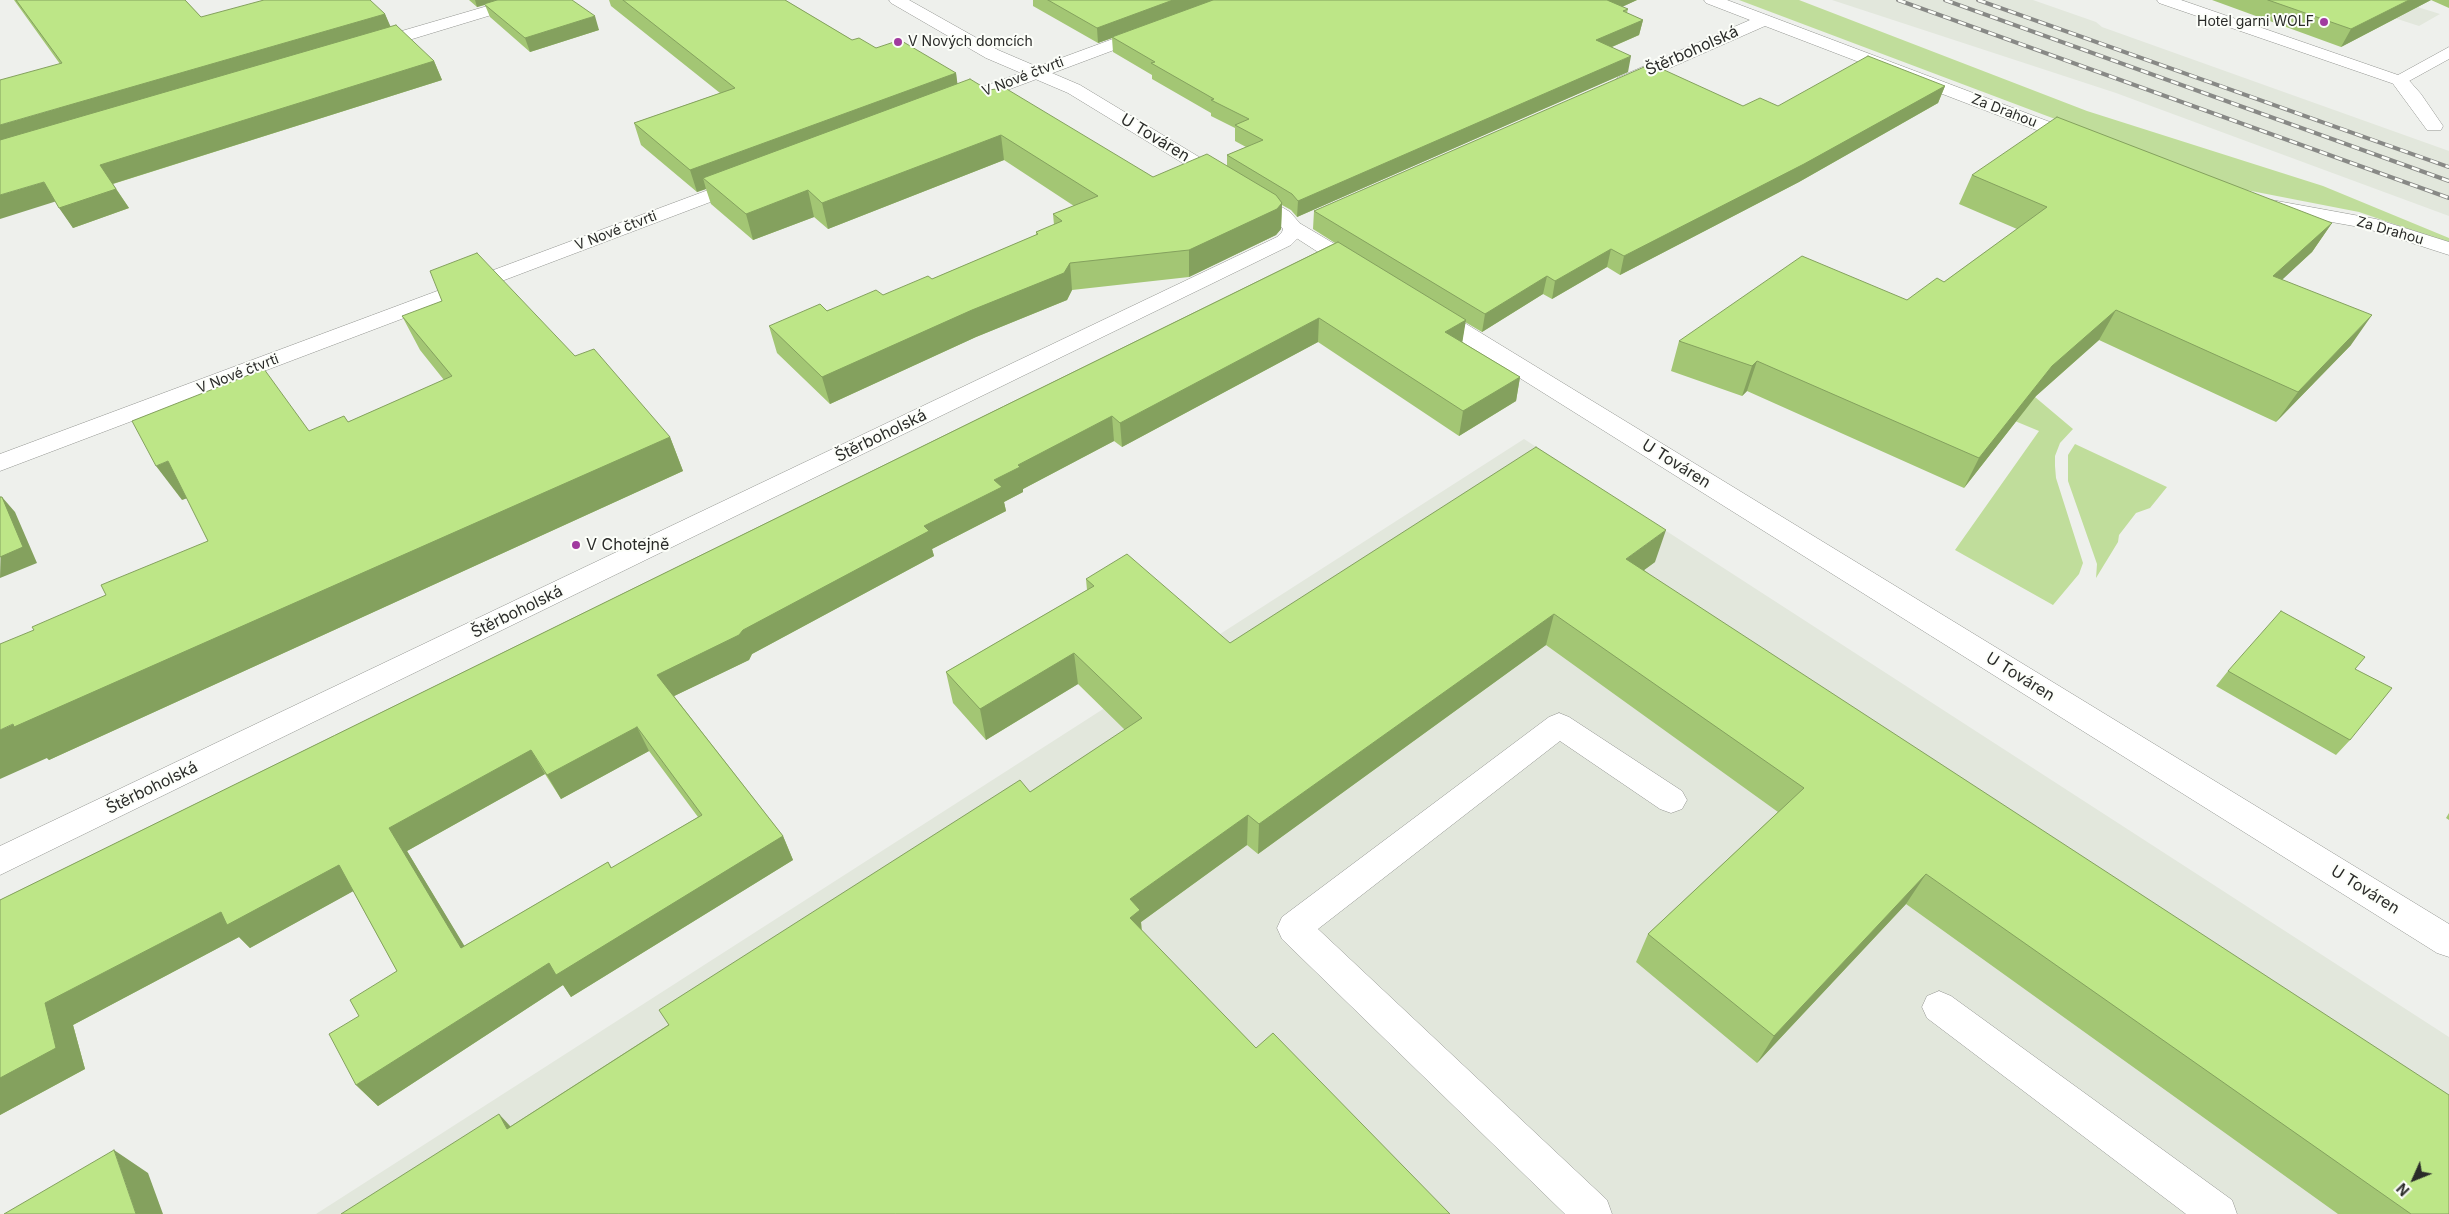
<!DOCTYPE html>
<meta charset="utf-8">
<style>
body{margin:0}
#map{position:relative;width:2449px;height:1214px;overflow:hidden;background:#eef0ec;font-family:Inter,sans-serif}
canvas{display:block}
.north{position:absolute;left:2389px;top:1154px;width:50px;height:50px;-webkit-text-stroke:4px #fcfef9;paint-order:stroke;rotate:226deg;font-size:14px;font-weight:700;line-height:20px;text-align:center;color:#2a2b29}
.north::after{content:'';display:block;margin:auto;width:18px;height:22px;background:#2a2b29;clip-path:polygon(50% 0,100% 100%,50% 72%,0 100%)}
</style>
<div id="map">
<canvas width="2449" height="1214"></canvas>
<div class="north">N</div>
</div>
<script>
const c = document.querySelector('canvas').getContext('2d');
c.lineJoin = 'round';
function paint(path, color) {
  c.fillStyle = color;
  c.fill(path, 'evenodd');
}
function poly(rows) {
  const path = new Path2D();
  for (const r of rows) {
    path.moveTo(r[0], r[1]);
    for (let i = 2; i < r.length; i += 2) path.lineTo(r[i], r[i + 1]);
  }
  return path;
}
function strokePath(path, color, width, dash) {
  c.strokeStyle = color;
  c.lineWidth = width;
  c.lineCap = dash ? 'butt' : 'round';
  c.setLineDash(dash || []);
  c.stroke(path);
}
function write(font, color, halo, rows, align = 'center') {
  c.font = font + ' Inter,sans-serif';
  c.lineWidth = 4;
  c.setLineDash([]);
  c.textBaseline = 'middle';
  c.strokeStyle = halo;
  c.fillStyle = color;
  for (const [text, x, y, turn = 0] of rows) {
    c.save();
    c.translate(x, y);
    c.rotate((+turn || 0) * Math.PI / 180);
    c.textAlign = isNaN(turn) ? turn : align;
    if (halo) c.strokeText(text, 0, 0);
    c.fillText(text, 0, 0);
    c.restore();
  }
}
paint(poly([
 [1832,0,2033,0,2096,22,2102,27,2449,151,2449,216,2116,93],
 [2339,0,2395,0,2440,14,2419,26],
 [1524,439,2449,1037,2449,1214,316,1214]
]), '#e2e7dc');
paint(poly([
 [1739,0,1799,0,2087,111,2323,186,2449,238,2449,243,2359,212,2241,189],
 [1863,358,2035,397,2073,429,2060,443,2055,456,2055,466,2056,478,2083,563,2079,574,2053,605,1955,550,2039,431],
 [2075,444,2167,487,2150,508,2136,513,2119,535,2118,542,2096,578,2097,564,2068,481,2068,455]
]), '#c0dd9b');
const service = poly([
 [2400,76,2406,77,2421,94,2443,126,2441,130,2427,130,2391,81,2394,77,2400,76],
 [1559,713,1569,717,1682,791,1687,800,1682,809,1671,813,1660,809,1560,741,1318,929,1607,1200,1612,1214,1565,1214,1282,939,1277,928,1282,917,1549,717,1559,713],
 [1939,991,1951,996,2232,1200,2237,1214,2186,1214,1927,1018,1922,1007,1927,996,1939,991]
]);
const minor = poly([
 [508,0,533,0,531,3,376,50,370,51,364,50,361,46,364,42,508,0],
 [1704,0,1727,0,2087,136,2089,140,2087,144,2080,146,2073,144,1765,26,1629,86,1617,86,1614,82,1617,78,1750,20,1706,3,1704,0],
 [2157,0,2181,0,2398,75,2449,47,2449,59,2400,86,2159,3,2157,0],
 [1148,26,1154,27,1156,31,1154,35,962,107,956,108,950,107,947,103,950,99,1148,26],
 [743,177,750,179,753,183,750,187,0,471,0,454,743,177],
 [2266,199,2376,219,2449,242,2449,255,2365,228,2259,209,2256,205,2259,201,2266,199],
 [1294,222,1301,224,1365,262,1368,267,1365,272,1357,273,1349,272,1287,232,1284,228,1287,224,1294,222],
 [1432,306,1440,308,2449,924,2449,957,2437,953,1424,318,1421,313,1424,308,1432,306]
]);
const tertiary = poly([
 [889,0,909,0,998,50,1080,85,1290,212,1304,228,1301,235,1291,245,0,875,0,846,1277,237,1282,232,1283,229,1276,220,1068,93,986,58,891,3,889,0]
]);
strokePath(service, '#939591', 1);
strokePath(minor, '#939591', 1);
strokePath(tertiary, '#939591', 1);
paint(service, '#fff');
paint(minor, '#fff');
paint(tertiary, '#fff');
const rail = poly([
 [1898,0,2449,198],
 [1945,0,2449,181],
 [1978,0,2449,167]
]);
strokePath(rail, '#888986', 4);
strokePath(rail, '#fcfef9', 2.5, [8]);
paint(poly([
 [14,0,185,0,201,17,385,14,390,27,434,61,442,80,113,184,129,208,73,228,56,202,60,64],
 [469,0,572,0,599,30,530,52,490,17,485,5,477,7],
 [609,0,785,0,852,40,956,73,957,84,988,90,1153,177,1227,166,1227,155,1246,147,1235,141,1235,128,1211,116,1211,113,1152,79,1152,75,1113,52,1112,38,1098,43,1033,6,1033,0,1637,0,1622,7,1628,9,1627,13,1643,20,1639,35,1612,47,1628,72,1297,217,1291,210,1282,205,1281,229,1276,235,1189,277,1072,290,1067,300,976,337,830,404,777,353,769,326,883,295,932,279,1036,235,1036,232,1054,225,1053,214,1074,206,1004,160,828,229,814,217,753,240,711,204,706,189,697,192,641,145,634,123,720,93,611,6],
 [2212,0,2449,0,2449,8,2431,0,2341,47],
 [1945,86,1938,103,1799,182,1620,275,1607,267,1552,299,1543,294,1482,332,1465,322,1462,342,1520,377,1516,401,1459,436,1318,342,1122,447,1114,441,1023,489,1023,492,1004,502,1006,511,932,549,934,556,752,654,749,660,674,696,783,836,793,860,571,997,563,985,378,1106,356,1085,359,1016,397,971,353,891,250,948,239,937,73,1025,85,1069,0,1115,0,900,1335,243,1313,229,1314,211,1743,106,1778,106],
 [649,751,698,817,612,868,608,862,464,946,407,851,545,774,561,799],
 [1972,175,2332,223,2312,252,2282,279,2351,345,2276,422,2099,340,2036,396,1964,488,1747,391,1742,396,1671,371,1679,341,1907,300,1944,282,2017,229,1959,204],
 [402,316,575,356,670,437,683,471,49,760,47,758,34,630,106,595,208,541,187,498,182,500,309,431,348,422,444,380,420,350],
 [1655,562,1644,570,2449,1214,2338,1214,1906,904,1757,1063,1636,962,1648,934,1778,812,1546,645,1258,854,1247,845,1141,922,1142,931,1256,1048,1450,1214,341,1214,511,1126,1030,792,1125,730,1078,684,986,740,953,703,946,672,1087,590,1086,579,1230,643],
 [2355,669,2350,740,2336,755,2216,686,2228,671],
 [2449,813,2449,820,2446,818]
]), '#a3c674');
paint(poly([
 [475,0,501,0,477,7],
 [1173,0,1214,0,1112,37,1112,38,1098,43,1097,28],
 [1607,0,1637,0,1604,15],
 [2409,0,2431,0,2341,47,2351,29],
 [385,14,393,32,0,148,0,125],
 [595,16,599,30,530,52,525,38],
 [1643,20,1639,35,1593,55,1596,40],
 [1631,56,1628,72,1297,217,1298,201],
 [434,61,442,80,112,184,100,165],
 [956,73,959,95,703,178,706,189,697,192,690,170],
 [1945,86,1938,103,1799,182,1620,275,1624,256],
 [1001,135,1004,160,828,229,822,203],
 [44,182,57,201,0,219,0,195],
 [116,189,129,208,73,228,59,208],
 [808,190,814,217,753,240,746,214],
 [1282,203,1281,229,1276,235,1189,277,1189,250],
 [2332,223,2312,252,2255,305,2273,276],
 [1611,249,1607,267,1552,299,1555,281],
 [1070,263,1072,290,1067,300,976,337,830,404,822,377],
 [1547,276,1543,294,1482,332,1485,314],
 [2116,310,2099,340,2036,396,1964,488,1979,458,2052,366],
 [2372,315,2351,345,2276,422,2298,392],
 [1319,318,1318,342,1122,447,1120,423],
 [1466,320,1462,344,1445,332],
 [1757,361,1747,391,1742,396,1752,366],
 [1520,377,1516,401,1459,436,1463,411],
 [1112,416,1114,441,1023,489,1023,492,1004,502,1006,511,932,549,934,556,752,654,749,660,668,699,657,675,743,630,924,526,1018,465],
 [670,437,683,471,49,760,47,758,0,779,0,730],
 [168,461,193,496,182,500,156,466],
 [2,497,15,512,37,563,0,578],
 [1666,530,1655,562,1617,590,1626,559],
 [1554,614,1546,645,1258,854,1259,824],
 [1074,653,1078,684,986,740,980,709],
 [637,727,649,751,561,799,547,775],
 [531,750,545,774,407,851,479,970,461,948,389,828],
 [1248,815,1247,845,1141,922,1142,939,1130,918,1130,899],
 [783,836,793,860,571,997,563,985,378,1106,356,1085,549,963],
 [339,865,359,888,250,948,239,937,73,1025,85,1069,0,1115,0,1078,45,1003,221,912],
 [1926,874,1906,904,1757,1063,1774,1036],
 [499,1114,522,1139,507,1129],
 [114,1150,148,1173,163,1214,136,1214]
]), '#84a15e');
const building = poly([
 [16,0,185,0,201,17,264,0,370,0,385,14,0,125,0,80,62,63,16,0],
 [497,0,572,0,595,16,525,38,484,4,497,0],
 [623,0,785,0,852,40,859,38,876,48,900,40,956,73,690,170,634,123,735,88,623,0],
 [1048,0,1173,0,1097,28,1048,0],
 [1213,0,1607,0,1628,9,1623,11,1643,20,1596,40,1631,56,1298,201,1292,194,1227,155,1263,140,1235,125,1249,119,1211,100,1214,99,1151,63,1155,62,1112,37,1213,0],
 [2268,0,2409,0,2351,29,2268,0],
 [396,25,434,61,100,165,116,189,59,208,44,182,0,195,0,140,396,25],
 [1868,56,1945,86,1804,164,1624,256,1611,249,1555,281,1547,276,1485,314,1314,211,1651,64,1743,106,1760,98,1778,106,1868,56],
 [970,79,988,90,1005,88,1153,177,1207,154,1276,195,1282,203,1277,209,1189,250,1070,263,1064,273,972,310,822,377,769,326,820,304,827,311,876,290,883,295,928,276,932,279,1038,234,1036,232,1062,221,1053,214,1098,196,1001,135,822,203,808,190,746,214,703,178,970,79],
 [2057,117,2332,223,2273,276,2372,315,2298,392,2116,310,2052,366,1979,458,1757,361,1752,366,1679,341,1802,256,1907,300,1937,278,1944,282,2047,207,1972,175,2057,117],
 [1338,242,1466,320,1445,332,1520,377,1463,411,1319,318,1120,423,1112,416,1018,465,1020,467,994,480,1002,487,924,526,929,531,743,630,739,635,657,675,783,836,556,975,549,963,356,1085,329,1034,359,1016,350,1000,397,971,339,865,227,925,221,912,45,1003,56,1048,0,1078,0,900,1338,242],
 [637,727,702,815,611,868,608,862,461,948,389,828,531,750,547,775,637,727],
 [477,253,575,356,594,349,670,437,14,727,13,724,0,730,0,644,34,630,32,627,106,595,101,585,208,541,168,461,156,466,132,421,264,369,309,431,344,416,348,422,452,376,402,316,442,301,430,271,477,253],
 [1536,447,1666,530,1626,559,2449,1095,2449,1214,2411,1214,1926,874,1774,1036,1648,934,1804,788,1554,614,1259,824,1248,815,1130,899,1140,910,1130,918,1256,1048,1273,1033,1450,1214,341,1214,499,1114,507,1129,669,1025,659,1010,1020,780,1030,792,1142,718,1074,653,980,709,946,672,1094,586,1086,579,1127,554,1230,643,1536,447],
 [0,497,2,497,23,547,0,557,0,497],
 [2281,611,2365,657,2355,669,2392,688,2350,740,2228,671,2281,611],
 [114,1150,136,1214,4,1214,114,1150]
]);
paint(building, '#bde687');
strokePath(building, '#84a15e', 1);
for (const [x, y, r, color] of [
 [2324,22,5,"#a13b9f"],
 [898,42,5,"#a13b9f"],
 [576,545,5,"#a13b9f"]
]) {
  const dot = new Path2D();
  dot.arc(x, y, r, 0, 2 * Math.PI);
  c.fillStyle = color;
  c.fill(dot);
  strokePath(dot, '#fcfef9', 2);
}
write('14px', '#2a2b29', '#fcfef9', [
 ["Hotel garni WOLF",2314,22],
 ["V Nových domcích",908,42,"left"]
], 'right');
write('14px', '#2a2b29', '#fcfef9', [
 ["V Nové čtvrti",1023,77,-21],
 ["Za Drahou",2004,111,21],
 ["V Nové čtvrti",616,231,-21],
 ["Za Drahou",2390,231,16],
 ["V Nové čtvrti",238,374,-21]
]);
write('16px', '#2a2b29', '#fcfef9', [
 ["Štěrboholská",1692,51,-24],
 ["U Továren",1155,138,31],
 ["Štěrboholská",881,436,-26],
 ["U Továren",1676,464,32],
 ["Štěrboholská",517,612,-26],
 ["U Továren",2020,677,32],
 ["Štěrboholská",152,788,-26],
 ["U Továren",2365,890,32]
]);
write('16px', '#2a2b29', '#fcfef9', [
 ["V Chotejně",586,545]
], 'left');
</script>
